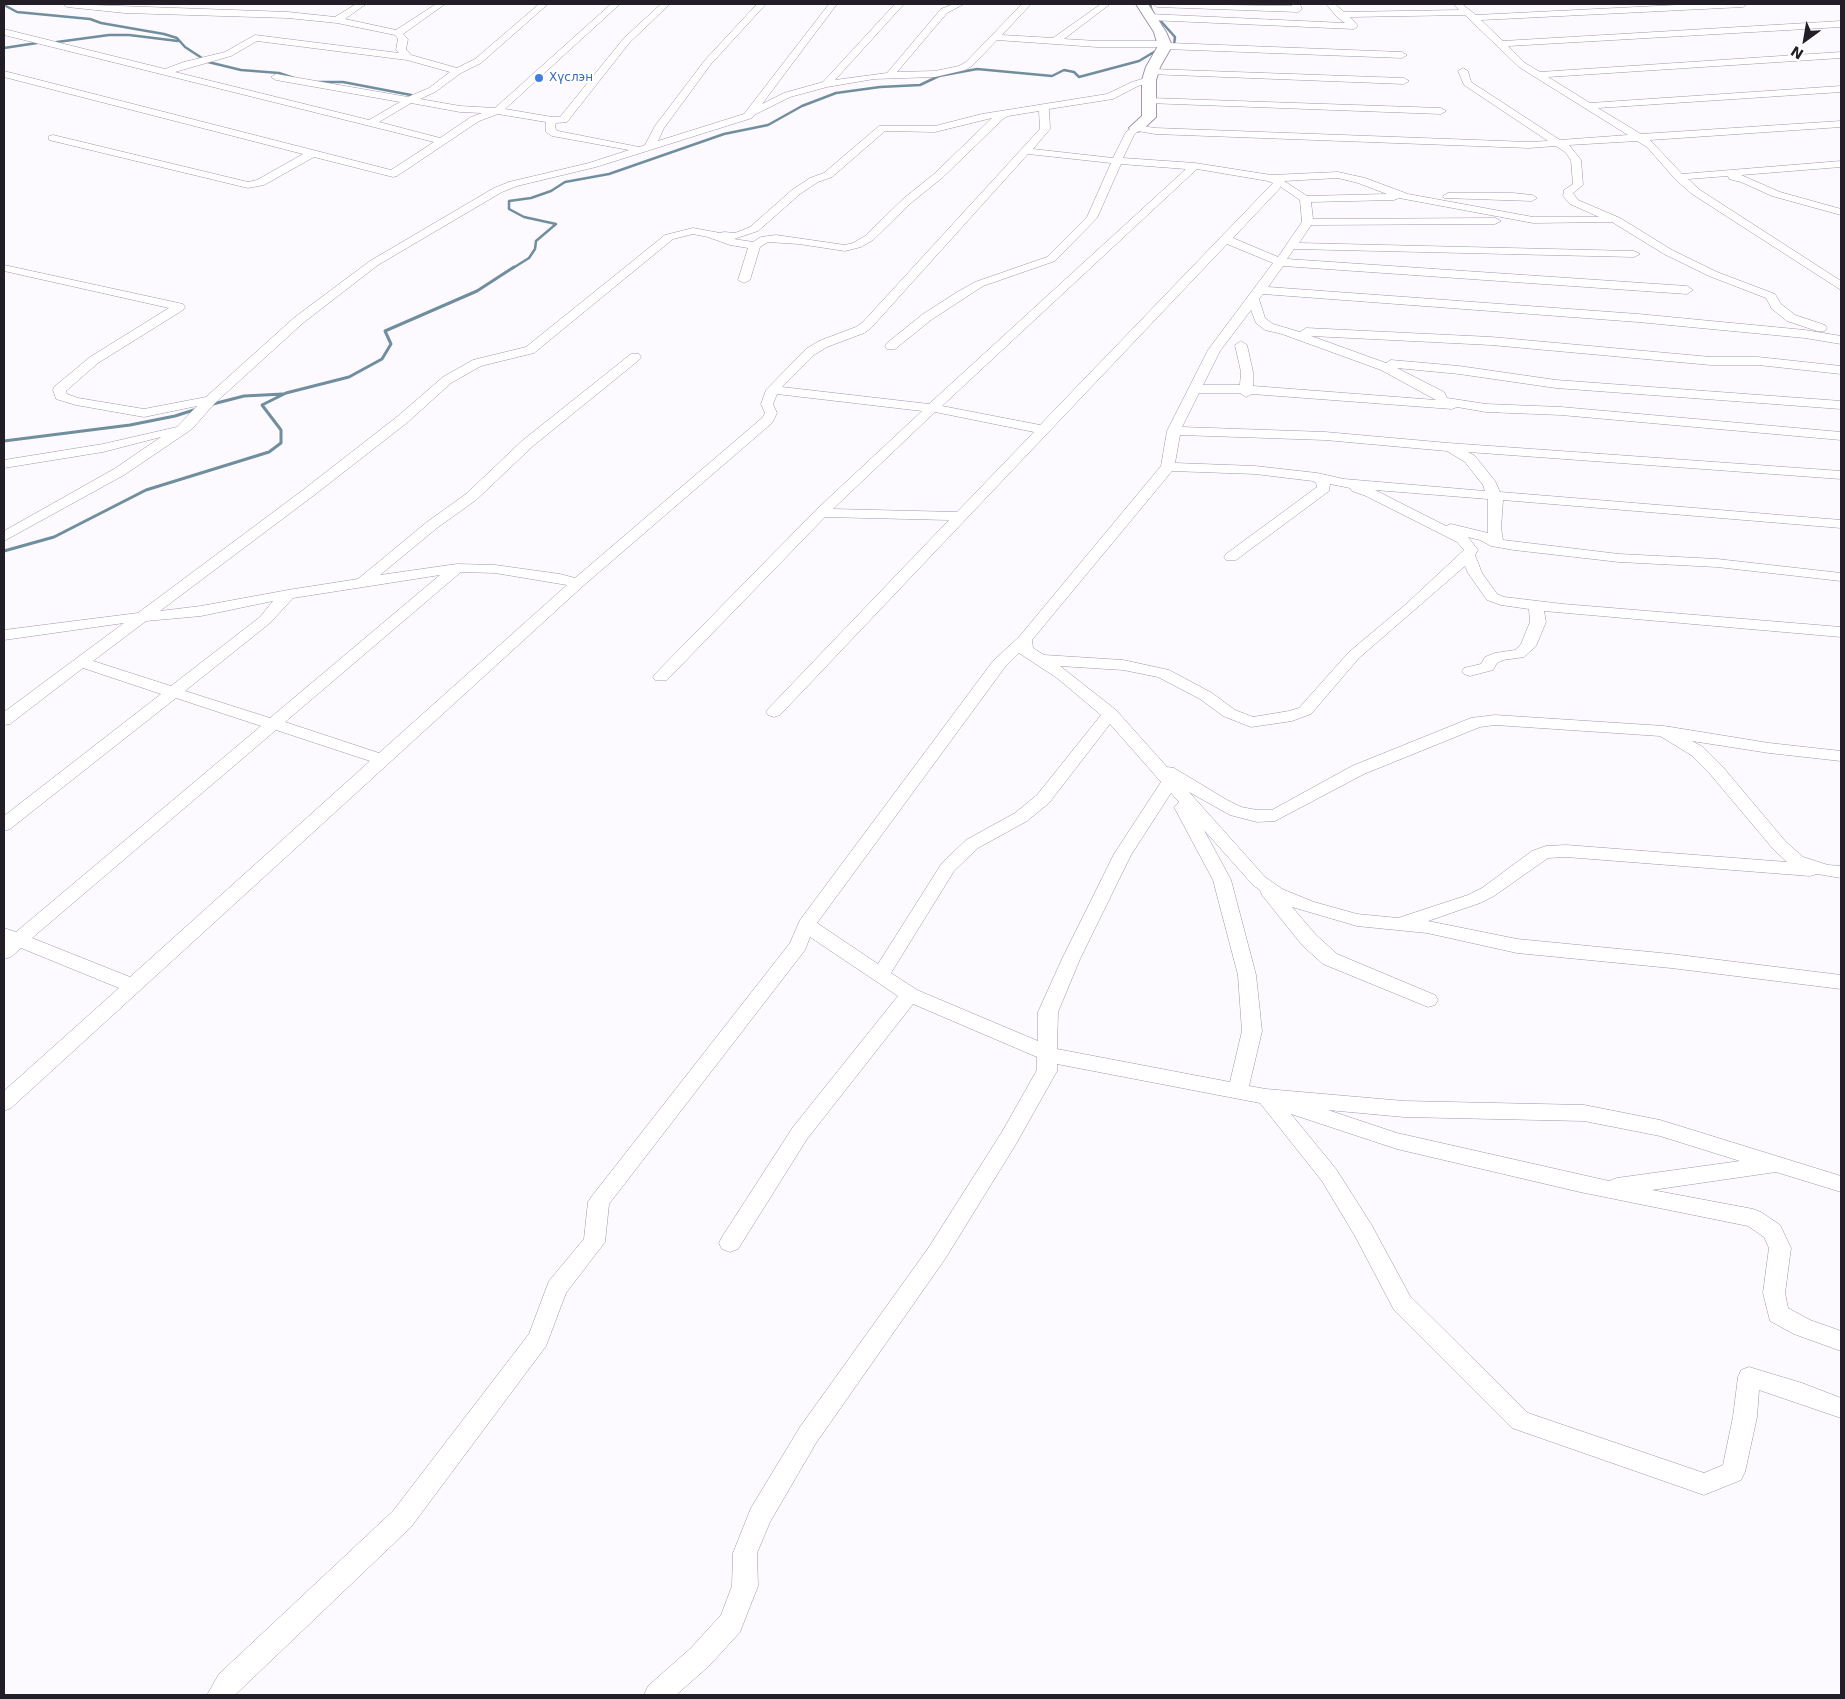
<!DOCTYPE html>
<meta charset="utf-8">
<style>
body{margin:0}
#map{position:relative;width:1845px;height:1699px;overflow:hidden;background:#fdfaff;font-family:"DejaVu Sans",sans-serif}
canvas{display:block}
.frame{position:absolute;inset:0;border:5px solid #221d26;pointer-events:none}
.north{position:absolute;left:1780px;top:15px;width:50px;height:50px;-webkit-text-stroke:4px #fff;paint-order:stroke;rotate:212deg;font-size:14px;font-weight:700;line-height:20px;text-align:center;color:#221d26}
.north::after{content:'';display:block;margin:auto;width:18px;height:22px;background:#221d26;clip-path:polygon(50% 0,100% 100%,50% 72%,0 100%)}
</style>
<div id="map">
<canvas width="1845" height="1699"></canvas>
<div class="frame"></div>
<div class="north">N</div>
</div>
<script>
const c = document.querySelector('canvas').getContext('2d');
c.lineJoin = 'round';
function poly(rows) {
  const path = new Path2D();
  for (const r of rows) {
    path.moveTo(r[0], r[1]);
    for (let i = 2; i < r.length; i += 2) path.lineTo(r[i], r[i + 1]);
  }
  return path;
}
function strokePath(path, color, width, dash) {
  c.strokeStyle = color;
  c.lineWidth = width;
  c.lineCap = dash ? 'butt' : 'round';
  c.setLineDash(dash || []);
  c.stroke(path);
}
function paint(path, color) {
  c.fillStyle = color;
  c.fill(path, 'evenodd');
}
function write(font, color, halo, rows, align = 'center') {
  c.font = font + ' "DejaVu Sans",sans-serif';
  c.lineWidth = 4;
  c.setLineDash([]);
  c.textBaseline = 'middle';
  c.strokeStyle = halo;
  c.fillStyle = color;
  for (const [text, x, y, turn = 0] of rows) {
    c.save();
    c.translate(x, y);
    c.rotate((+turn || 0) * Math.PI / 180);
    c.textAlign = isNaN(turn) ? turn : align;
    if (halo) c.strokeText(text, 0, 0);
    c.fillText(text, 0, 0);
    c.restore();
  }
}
strokePath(poly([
 [1150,4,1152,12],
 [4,5,17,12,90,19,101,23,164,34,177,38,185,47,208,62,241,70,279,73,294,78],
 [1158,18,1175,37,1174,45],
 [57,42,109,35,129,35,178,41],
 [4,48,37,43],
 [318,82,343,82,411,95],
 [513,268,529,258,535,249,536,241,556,224,524,217,509,209,509,201,531,198,551,191,565,182,609,174,724,134,768,125,802,106,836,93,880,87,920,85,939,76,977,69,1052,76,1064,70,1074,72,1079,77,1139,61,1154,52]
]), '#718e9e', 2.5);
strokePath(poly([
 [209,405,244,396,283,394],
 [4,441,130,425,175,416,197,409],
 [4,551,54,537,146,490,269,452,281,443,281,430,262,405,286,393,349,377,382,359,391,344,385,331,477,291,514,267]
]), '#718e9e', 3);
const street = poly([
 [63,4,288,12,335,17,356,4,366,4,345,19,396,30,436,4,445,4,403,34,408,39,406,49,411,55,457,68,475,59,539,4,548,4,481,63,461,73,435,92,420,99,460,106,495,108,611,4,620,4,505,109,552,117,560,117,624,38,661,4,670,4,630,42,567,122,556,123,555,126,556,130,558,131,639,147,645,145,655,126,705,60,757,4,766,4,711,64,664,128,658,141,744,114,829,4,837,4,762,104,784,93,823,82,895,4,904,4,835,80,887,73,941,9,953,4,964,4,947,13,897,72,935,71,959,66,966,62,1022,4,1031,4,1002,35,1053,38,1101,4,1110,4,1064,39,1097,41,1165,41,1169,43,1402,52,1407,55,1402,58,1165,49,1161,47,1097,47,997,40,972,66,965,70,935,77,874,79,827,87,790,97,754,115,752,118,596,167,517,186,502,192,378,265,303,323,215,403,192,429,124,475,4,541,4,531,114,469,161,437,103,452,4,468,4,460,103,444,177,427,197,406,144,417,76,405,56,399,53,390,54,387,90,357,169,308,4,271,4,265,183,304,185,307,183,310,98,363,66,391,67,394,78,398,144,409,206,397,295,317,370,261,494,188,509,182,589,163,629,150,552,136,546,132,546,122,498,114,479,121,397,176,393,177,314,157,264,185,248,188,49,140,49,136,53,135,248,182,257,180,303,154,4,77,4,71,391,170,434,142,4,35,4,29,165,69,184,62,225,52,255,35,399,53,396,50,398,39,395,35,337,23,288,18,125,13,67,7,63,4],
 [257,41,407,60,450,72,429,88,408,97,276,74,271,77,276,80,400,102,369,120,175,72,231,56,257,41],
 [411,103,460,112,482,113,471,117,440,138,379,122,411,103],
 [1153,4,1292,6,1292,4,1300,4,1302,9,1298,12,1157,7,1153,4],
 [1326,4,1335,4,1344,12,1459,10,1453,4,1462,4,1476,15,1697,4,1747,4,1743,7,1481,20,1503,41,1841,21,1841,27,1508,46,1525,63,1540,72,1841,52,1841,58,1548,77,1590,103,1841,86,1841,92,1598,108,1641,134,1841,121,1841,127,1650,140,1682,174,1841,161,1841,167,1741,175,1780,192,1841,209,1841,215,1772,196,1741,182,1729,179,1728,176,1688,179,1700,190,1841,281,1841,290,1692,194,1675,179,1647,147,1637,141,1569,145,1581,160,1583,185,1573,193,1578,200,1620,218,1672,250,1717,272,1775,294,1781,304,1795,315,1825,325,1827,328,1825,331,1817,331,1787,321,1772,309,1766,298,1709,276,1664,254,1612,222,1533,223,1399,198,1394,200,1311,202,1313,219,1495,218,1501,221,1495,224,1311,225,1299,243,1634,251,1640,254,1634,257,1294,249,1287,259,1687,286,1693,290,1687,294,1283,266,1268,287,1638,314,1805,330,1841,336,1841,344,1805,338,1638,322,1263,294,1259,299,1265,318,1273,324,1300,332,1306,328,1491,337,1711,357,1758,357,1841,366,1841,374,1758,365,1711,365,1491,345,1311,336,1386,363,1391,360,1459,366,1556,380,1841,401,1841,409,1556,388,1459,374,1397,368,1444,392,1447,398,1486,404,1561,407,1841,432,1841,440,1561,415,1486,412,1457,407,1452,409,1252,394,1246,397,1240,393,1199,393,1182,427,1325,432,1448,443,1841,471,1841,479,1468,452,1475,456,1495,481,1500,492,1841,520,1841,528,1503,500,1501,528,1503,540,1619,554,1717,559,1841,573,1841,581,1717,567,1619,562,1514,550,1491,546,1480,540,1468,537,1478,550,1475,555,1482,573,1497,594,1504,597,1563,604,1841,627,1841,637,1544,611,1546,622,1536,646,1524,657,1503,660,1497,663,1493,670,1470,676,1464,674,1462,671,1464,668,1481,664,1485,657,1495,653,1515,650,1521,644,1530,622,1529,609,1501,605,1487,600,1468,573,1465,566,1359,658,1311,714,1292,721,1251,727,1223,716,1200,699,1158,677,1123,670,1060,666,1116,710,1167,767,1174,768,1227,800,1241,807,1257,810,1272,810,1352,766,1471,718,1495,715,1664,726,1769,743,1841,751,1841,761,1769,753,1692,741,1703,747,1722,766,1786,842,1803,857,1828,865,1841,866,1841,878,1817,874,1810,876,1566,857,1548,858,1494,896,1480,903,1428,921,1517,939,1671,954,1841,975,1841,989,1671,968,1517,953,1427,933,1357,926,1292,907,1316,935,1337,954,1435,995,1438,1000,1435,1005,1428,1007,1323,964,1302,945,1262,895,1260,890,1253,885,1204,830,1231,880,1256,975,1262,1031,1249,1086,1266,1089,1404,1101,1584,1105,1660,1120,1841,1176,1841,1192,1776,1172,1652,1190,1753,1209,1761,1212,1780,1225,1791,1248,1785,1293,1788,1308,1810,1320,1841,1331,1841,1351,1794,1334,1770,1321,1763,1293,1769,1248,1764,1237,1748,1226,1580,1192,1397,1149,1291,1114,1336,1169,1371,1224,1410,1296,1528,1413,1704,1473,1723,1465,1733,1417,1738,1377,1741,1370,1749,1367,1802,1383,1841,1398,1841,1418,1759,1390,1757,1417,1745,1472,1741,1480,1704,1495,1512,1428,1394,1310,1355,1236,1322,1181,1260,1103,1057,1064,1057,1071,1016,1144,945,1259,816,1443,770,1522,757,1553,758,1586,740,1632,709,1666,676,1695,644,1695,648,1686,691,1648,721,1615,732,1586,733,1553,751,1508,800,1427,929,1247,1002,1132,1037,1070,1037,1057,913,1004,807,1139,738,1249,730,1252,722,1249,719,1243,722,1237,793,1127,898,996,810,937,805,950,609,1204,605,1242,566,1293,546,1346,411,1527,235,1695,207,1695,219,1674,393,1511,529,1334,549,1281,584,1239,588,1202,592,1196,790,943,800,920,993,661,1019,637,1161,466,1167,431,1208,350,1273,263,1227,244,780,715,774,717,768,715,766,712,768,709,949,520,825,517,667,680,655,680,653,677,655,674,816,510,922,411,777,394,773,404,777,413,772,423,583,586,11,1108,4,1111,4,1091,119,988,21,948,11,957,4,959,4,928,16,932,261,726,176,698,10,829,4,831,4,816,161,694,83,668,10,724,4,725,4,712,124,623,4,640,4,630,138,613,303,490,398,416,443,377,473,360,526,347,665,235,693,228,720,233,724,232,735,233,750,227,792,190,810,178,824,173,879,126,935,126,982,114,1107,94,1132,82,1149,77,1152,78,1152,82,1138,86,1113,99,1049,109,1050,129,1033,149,1113,158,1126,132,1136,125,1155,128,1529,142,1548,141,1464,85,1458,71,1463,68,1468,71,1471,82,1560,140,1628,135,1519,67,1465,15,1350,17,1358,26,1354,29,1149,20,1145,17,1149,14,1345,23,1337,17,1326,4],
 [1039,111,1040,129,863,322,856,327,819,341,806,349,766,390,761,404,765,413,762,418,575,578,560,574,495,565,457,564,380,575,437,528,476,500,533,446,639,360,641,357,639,354,631,354,523,440,466,494,427,522,358,579,288,590,201,606,160,611,313,496,408,422,451,383,481,366,534,353,673,239,693,234,708,237,730,245,748,248,738,280,744,283,750,280,760,247,768,242,799,244,845,251,861,247,873,240,911,203,942,178,1003,119,1008,116,1039,111],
 [992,118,934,174,903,199,865,236,853,243,845,245,776,235,761,237,753,242,734,239,758,231,800,194,818,182,832,177,885,131,935,132,992,118],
 [1138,131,1155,134,1529,148,1556,146,1565,152,1571,160,1573,184,1564,190,1563,196,1570,204,1599,217,1533,217,1408,194,1365,178,1338,172,1271,175,1195,163,1123,158,1134,135,1138,131],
 [1028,154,1111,163,1087,217,1047,257,975,282,959,291,923,314,887,343,885,346,887,349,895,349,931,320,983,286,1055,261,1097,218,1121,164,1186,169,929,404,782,387,814,355,827,347,864,333,871,328,1028,154],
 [1197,169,1268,181,1273,183,1040,425,942,406,1197,169],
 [1338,178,1358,183,1387,194,1307,196,1284,181,1338,178],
 [1281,187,1300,200,1302,222,1278,257,1233,238,1281,187],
 [1251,310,1256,323,1265,330,1282,334,1381,370,1436,400,1253,386,1253,372,1247,345,1241,341,1235,345,1241,372,1240,385,1203,385,1220,351,1251,310],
 [935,412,1034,432,957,512,833,509,935,412],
 [1180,435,1325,440,1447,451,1465,462,1483,485,1485,491,1344,479,1317,473,1255,466,1175,463,1180,435],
 [1172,471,1255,474,1313,481,1316,483,1317,487,1226,554,1224,557,1226,560,1236,560,1329,491,1330,484,1350,488,1352,491,1366,496,1457,542,1464,550,1405,605,1349,652,1299,708,1289,711,1253,717,1235,710,1212,693,1169,670,1123,660,1044,655,1033,648,1032,640,1172,471],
 [1375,490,1488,499,1488,533,1451,524,1446,526,1375,490],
 [461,572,495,573,567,585,379,753,285,722,461,572],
 [440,575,270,718,185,691,270,623,293,598,440,575],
 [273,601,260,617,171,686,93,661,146,621,201,616,273,601],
 [1019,653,1057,678,1101,715,1037,795,1015,813,966,840,942,863,878,964,817,923,1005,667,1019,653],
 [1110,724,1161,782,1114,854,1062,959,1038,1012,1038,1041,917,990,891,973,954,871,978,848,1027,821,1049,803,1110,724],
 [1495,725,1660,736,1691,755,1710,774,1774,850,1787,862,1566,845,1546,846,1532,851,1482,888,1468,895,1398,918,1357,914,1314,902,1282,889,1265,877,1189,792,1230,815,1257,822,1275,821,1364,774,1480,727,1495,725],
 [276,730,370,761,130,977,32,938,276,730],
 [1171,793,1179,802,1174,807,1213,880,1238,975,1242,1031,1230,1082,1057,1049,1058,1012,1080,959,1131,855,1171,793],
 [1328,1110,1404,1117,1584,1121,1660,1136,1740,1161,1617,1178,1609,1181,1397,1133,1328,1110],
 [1151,69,1404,78,1409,81,1404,84,1148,74,1146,72,1151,69],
 [1150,98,1441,108,1446,111,1441,114,1147,103,1147,99,1150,98],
 [1448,193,1513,193,1532,195,1537,198,1532,201,1444,198,1443,196,1448,193]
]);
const secondary = poly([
 [1136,4,1148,4,1166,32,1172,46,1160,67,1156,80,1156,117,1141,131,1136,132,1131,131,1129,128,1142,116,1142,80,1146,67,1158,46,1154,32,1136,4]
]);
strokePath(street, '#a295ac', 1);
strokePath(secondary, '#a295ac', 2);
paint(street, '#fff');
paint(secondary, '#fff');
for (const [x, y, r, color] of [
 [539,78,5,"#3f7fe0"]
]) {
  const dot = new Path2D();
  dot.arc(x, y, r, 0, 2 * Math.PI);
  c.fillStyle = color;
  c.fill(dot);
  strokePath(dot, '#fff', 2);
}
write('12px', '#366cbe', '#fff', [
 ["Хүслэн",549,78]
], 'left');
</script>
